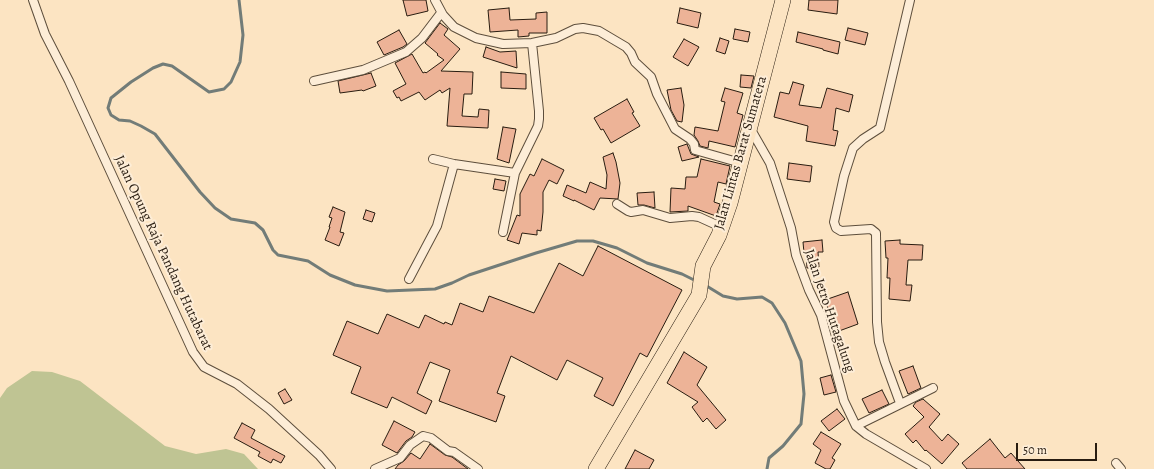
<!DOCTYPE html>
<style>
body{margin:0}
#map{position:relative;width:1154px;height:469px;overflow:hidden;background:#fce4c2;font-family:Alegreya,serif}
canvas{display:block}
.scale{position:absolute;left:1016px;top:443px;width:81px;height:18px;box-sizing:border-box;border:2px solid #281c10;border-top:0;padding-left:5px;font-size:12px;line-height:14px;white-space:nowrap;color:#281c10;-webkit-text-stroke:3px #fdedd7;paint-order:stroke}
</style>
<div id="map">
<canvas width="1154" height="469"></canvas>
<div class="scale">50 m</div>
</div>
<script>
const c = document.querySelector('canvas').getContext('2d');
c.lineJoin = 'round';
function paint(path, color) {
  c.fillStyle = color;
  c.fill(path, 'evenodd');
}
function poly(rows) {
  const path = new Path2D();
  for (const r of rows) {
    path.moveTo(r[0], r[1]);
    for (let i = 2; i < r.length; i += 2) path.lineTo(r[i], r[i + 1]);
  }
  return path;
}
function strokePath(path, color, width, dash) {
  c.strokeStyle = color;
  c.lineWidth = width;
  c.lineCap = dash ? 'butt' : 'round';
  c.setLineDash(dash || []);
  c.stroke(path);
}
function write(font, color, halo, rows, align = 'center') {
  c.font = font + ' Alegreya,serif';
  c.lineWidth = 4;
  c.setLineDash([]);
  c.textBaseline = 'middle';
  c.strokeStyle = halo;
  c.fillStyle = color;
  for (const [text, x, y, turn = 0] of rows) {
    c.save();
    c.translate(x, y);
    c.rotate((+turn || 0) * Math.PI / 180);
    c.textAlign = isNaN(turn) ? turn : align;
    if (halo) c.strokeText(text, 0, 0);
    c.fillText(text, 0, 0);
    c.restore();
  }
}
paint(poly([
 [32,371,52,372,80,381,165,446,196,454,226,449,244,454,258,469,0,469,0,398,7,388]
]), '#bfc493');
strokePath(poly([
 [239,0,243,35,240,62,231,82,224,89,209,92,172,66,163,64,153,68,131,82,111,98,108,108,111,115,119,120,130,121,141,126,155,134,200,192,215,208,231,219,255,223,263,230,273,250,278,255,308,261,330,275,355,285,387,291,435,289,452,283,469,275,536,253,577,241,593,241,617,248,647,263,682,274,696,281],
 [705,285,723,296,737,299,762,297,772,303,785,323,801,361,804,394,801,424,783,446,769,458,767,469]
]), '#727c78', 3);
const building = poly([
 [403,0,426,0,428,11,407,16,403,0],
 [809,0,838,0,837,14,808,10,809,0],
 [509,8,510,20,536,19,536,13,547,12,547,33,529,33,529,36,518,37,518,30,490,32,488,10,509,8],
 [680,8,701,13,698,28,677,23,680,8],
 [440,23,448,29,444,35,460,49,441,71,473,72,472,94,464,94,462,116,478,117,479,109,489,110,488,128,447,126,450,88,442,93,440,90,425,100,419,92,401,101,399,97,397,98,393,91,406,84,395,63,412,54,423,73,425,72,426,73,444,60,437,55,438,54,425,43,440,23],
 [848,28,868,33,865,45,845,40,848,28],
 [735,29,750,32,748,42,733,39,735,29],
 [399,30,407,44,403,47,384,55,377,42,399,30],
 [798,32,840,42,838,54,823,50,823,49,796,42,798,32],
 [720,38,729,41,725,54,716,51,720,38],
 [684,39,699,47,688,66,673,57,684,39],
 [486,47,500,52,516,51,517,68,483,57,486,47],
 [501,72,526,74,526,89,501,88,501,72],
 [371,73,376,86,363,91,362,90,340,93,338,81,371,73],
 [741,75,754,76,751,88,740,87,741,75],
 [793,82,804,85,799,105,821,108,827,88,853,95,849,112,836,108,833,130,838,131,835,146,806,141,808,126,774,117,780,92,789,94,793,82],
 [681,88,684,105,682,122,677,121,671,110,667,90,681,88],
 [725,88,743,93,737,113,743,115,735,147,709,141,708,148,700,146,698,141,694,135,695,127,718,131,725,102,721,101,725,88],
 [627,99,634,112,632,113,640,126,611,143,603,129,601,130,594,118,627,99],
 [503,127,516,129,509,163,497,159,503,127],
 [687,144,691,154,699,157,682,161,678,147,687,144],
 [613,153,616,162,620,183,618,199,600,198,594,210,574,200,574,201,563,196,567,185,586,193,590,182,606,189,607,175,603,157,613,153],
 [542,159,564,170,557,184,549,180,543,192,543,212,541,231,537,230,537,235,522,233,519,244,507,240,517,215,520,216,520,194,530,174,534,176,542,159],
 [701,159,730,166,726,184,718,182,714,202,720,204,716,216,688,206,688,211,670,212,671,188,685,189,686,177,697,177,701,159],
 [789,163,812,166,810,182,787,179,789,163],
 [495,179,506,181,504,191,493,189,495,179],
 [654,192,655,208,644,205,638,205,637,193,654,192],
 [333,207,345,212,340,232,344,233,339,246,325,240,330,227,329,227,332,218,329,217,333,207],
 [366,210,375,213,372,222,363,219,366,210],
 [822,240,823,252,818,252,819,267,807,268,806,253,804,253,803,242,822,240],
 [900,240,900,244,923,245,922,260,908,260,906,285,912,285,910,301,889,299,890,278,887,278,888,258,886,258,885,241,900,240],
 [598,246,682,290,647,357,640,353,613,406,594,396,603,378,567,360,557,380,511,356,497,393,505,396,496,422,439,401,450,370,430,362,417,393,432,401,426,414,392,397,387,408,351,393,361,367,333,355,347,321,378,334,387,314,419,328,425,315,444,324,445,322,452,325,460,303,483,312,489,296,534,313,559,263,583,276,598,246],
 [848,292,858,324,839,331,833,313,830,314,825,300,848,292],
 [684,352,707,367,697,385,726,420,716,429,707,418,703,422,692,407,698,402,667,383,684,352],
 [913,366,921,388,908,394,899,371,913,366],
 [831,375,836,392,824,395,820,378,831,375],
 [285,389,292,400,284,404,278,393,285,389],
 [882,390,889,404,869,413,862,399,882,390],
 [923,399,940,414,929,427,942,441,948,434,959,444,942,464,926,450,925,451,916,440,913,443,905,434,924,417,913,406,916,402,923,399],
 [837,409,845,419,829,431,821,421,837,409],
 [394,421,415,432,412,437,406,441,397,453,382,445,394,421],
 [242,423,255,430,251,438,285,456,281,463,273,459,271,463,258,456,260,452,234,438,242,423],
 [821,432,841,444,832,458,835,460,830,469,826,469,815,463,821,450,813,444,821,432],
 [990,439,1005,458,1011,453,1025,469,967,469,962,463,990,439],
 [430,444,445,455,452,457,468,469,395,469,398,465,404,461,411,453,420,459,430,444],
 [635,450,654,460,649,469,625,469,635,450]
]);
paint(building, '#edb397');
strokePath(building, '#281c10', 1);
const street = poly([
 [33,0,45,34,69,81,193,352,204,367,237,384,269,409,319,455,331,469],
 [435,0,443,15,454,27,476,38,503,44,532,43,556,38,575,29,583,28,599,31,626,47,631,53,635,62,651,77,657,94,675,129,690,139,694,144,695,150,741,163],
 [314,81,363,70,406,52,422,38,441,13],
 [750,128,770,163,791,228,796,255,809,290,821,315,844,401,856,426,866,434,926,469],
 [433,159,454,164,515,173],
 [617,204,628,211,631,212,643,210,670,218,692,216,699,217,721,227],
 [503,232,515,173,538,126,539,119,539,111,532,43],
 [409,279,437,226,454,164],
 [900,403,885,362,879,342,877,322,876,233,871,229,841,231,836,228,834,222,844,176,853,148,863,139,880,128,910,0],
 [856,426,933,388],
 [1116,463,1121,469],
 [375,469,400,458,410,445,423,436,431,438,448,451,454,452,478,469]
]);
const highway = poly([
 [596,469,699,295,703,266,719,235,730,203,783,0]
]);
strokePath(street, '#5d4e3c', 10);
strokePath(highway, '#281c10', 16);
strokePath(street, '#fdedd7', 8);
strokePath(highway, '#fce4c2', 15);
write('14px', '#281c10', '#fdedd7', [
 ["Jalan Lintas Barat Sumatera",741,153,-74],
 ["Jalan Opung Raja Pandang Hutabarat",163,253,65],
 ["Jalan Jetro Hutagalung",829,311,71]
]);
</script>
